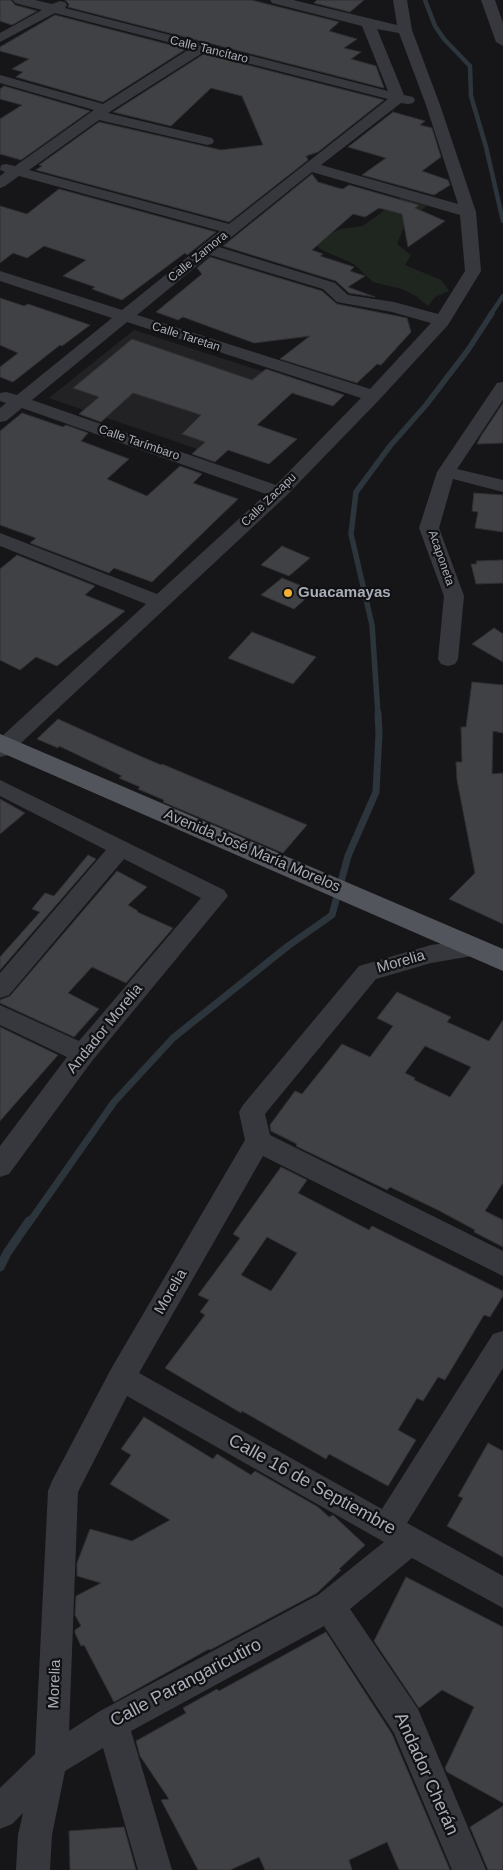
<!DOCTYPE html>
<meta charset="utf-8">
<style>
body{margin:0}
canvas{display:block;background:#161618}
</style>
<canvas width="503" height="1870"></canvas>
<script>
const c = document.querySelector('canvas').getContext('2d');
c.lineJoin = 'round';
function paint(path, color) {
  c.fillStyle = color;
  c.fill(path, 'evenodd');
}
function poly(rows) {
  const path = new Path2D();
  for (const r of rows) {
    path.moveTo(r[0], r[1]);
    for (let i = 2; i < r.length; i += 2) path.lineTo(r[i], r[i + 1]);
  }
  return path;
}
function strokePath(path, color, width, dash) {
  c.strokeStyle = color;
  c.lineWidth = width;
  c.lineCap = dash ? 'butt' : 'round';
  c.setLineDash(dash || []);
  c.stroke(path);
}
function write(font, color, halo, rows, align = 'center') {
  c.font = font + ' Helvetica,sans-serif';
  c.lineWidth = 4.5;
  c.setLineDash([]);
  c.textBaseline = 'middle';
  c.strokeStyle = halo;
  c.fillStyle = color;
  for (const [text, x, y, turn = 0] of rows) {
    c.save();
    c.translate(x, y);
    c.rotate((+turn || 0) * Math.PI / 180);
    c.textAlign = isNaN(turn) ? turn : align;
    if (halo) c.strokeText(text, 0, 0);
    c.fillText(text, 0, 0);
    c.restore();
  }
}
paint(poly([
 [134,330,277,376,197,449,49,398]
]), '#222225');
paint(poly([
 [401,198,427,206,407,219,397,244,411,255,405,265,441,280,449,291,435,297,428,306,416,296,402,289,373,282,354,264,322,250,314,243,340,229,363,226]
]), '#1e261f');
strokePath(poly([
 [425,0,435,26,444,39,470,66,471,96,486,147,503,221],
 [491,314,503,296]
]), '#2c353c', 4.5);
strokePath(poly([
 [378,714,372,625,351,534,356,492,390,446,426,405,468,350,492,313]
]), '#2c353c', 5.5);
strokePath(poly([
 [29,1223,114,1102,173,1038,288,946,332,915,348,856,376,792,379,734,378,713]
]), '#2c353c', 7);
strokePath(poly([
 [0,1267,7,1253,29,1221]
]), '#2c353c', 9);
const building = poly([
 [0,0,11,0,15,5,37,11,12,25,0,21,0,0],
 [65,0,251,0,339,22,329,31,357,39,344,48,361,52,351,59,376,66,384,88,68,7,69,4,65,0],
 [317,0,364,0,350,12,314,3,317,0],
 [55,15,186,49,103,102,16,77,23,72,12,69,29,59,0,51,0,47,55,15],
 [204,54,384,100,318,152,306,156,308,160,229,222,36,170,42,166,39,165,99,122,221,150,263,145,242,96,211,88,171,126,113,112,204,54],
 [4,86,90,111,21,160,0,154,0,119,22,105,0,99,0,89,4,86],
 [393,112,425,121,420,125,432,128,441,157,422,171,448,180,450,185,434,195,362,175,386,158,348,147,393,112],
 [312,174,318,182,338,188,343,189,349,185,419,205,415,208,445,221,408,247,402,214,379,208,365,217,353,214,312,250,323,254,320,256,354,267,350,271,365,276,348,287,375,297,349,293,336,281,223,246,312,174],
 [59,189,216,232,187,255,185,253,122,300,92,289,95,287,63,276,86,260,44,246,27,258,13,253,0,263,0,206,27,214,59,189],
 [210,257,322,291,337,304,407,318,411,332,381,365,377,364,357,383,280,359,310,336,254,343,183,317,178,320,156,312,202,274,197,268,210,257],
 [0,298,24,306,28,304,90,325,62,346,60,345,13,382,0,377,0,367,18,353,0,345,0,298],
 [132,339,252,380,266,369,344,395,333,406,292,393,257,425,297,439,269,464,228,450,215,462,192,454,205,442,182,434,201,415,133,393,101,422,79,414,99,397,73,388,132,339],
 [503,403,503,443,477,444,481,436,503,403],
 [22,413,63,427,66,425,88,433,81,441,129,459,107,479,147,496,180,466,202,474,193,483,238,499,152,582,114,568,109,573,30,543,36,538,0,525,0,431,22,413],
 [474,493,503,495,503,532,475,528,478,512,472,511,474,493],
 [282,546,310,558,289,576,261,565,282,546],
 [17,555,95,586,85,595,125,611,57,666,36,657,20,670,0,660,0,569,17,555],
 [503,560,503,583,476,584,471,564,477,564,476,561,503,560],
 [282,578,314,591,294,609,261,595,282,578],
 [494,628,503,634,503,662,472,644,494,628],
 [252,632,316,657,293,684,228,658,252,632],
 [472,682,503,685,503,733,493,731,492,774,503,773,503,924,449,899,475,873,457,780,456,762,462,762,461,727,466,727,472,682],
 [58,719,140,756,161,765,162,764,307,825,283,853,163,802,164,800,138,789,140,787,119,778,122,776,59,746,58,748,37,739,58,719],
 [0,799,25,813,0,834,0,799],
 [88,855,96,859,0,970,0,957,40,912,32,909,45,893,54,896,88,855],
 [117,871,147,887,128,905,138,911,137,912,173,928,126,983,92,967,68,993,99,1009,74,1037,0,1003,0,1000,10,996,117,871],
 [397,992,451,1017,447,1022,489,1041,503,1020,503,1183,485,1211,503,1220,503,1247,474,1232,475,1230,438,1210,390,1187,387,1190,296,1146,297,1144,271,1131,270,1125,295,1091,302,1094,342,1044,370,1057,393,1026,377,1018,397,992],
 [425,1046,471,1067,450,1097,414,1080,415,1078,405,1073,425,1046],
 [0,1027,58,1055,0,1121,0,1027],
 [281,1167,307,1180,298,1193,369,1230,372,1226,503,1291,503,1296,490,1317,484,1315,445,1380,438,1377,423,1401,417,1398,398,1430,416,1440,388,1486,329,1454,326,1459,242,1411,241,1413,165,1368,205,1315,200,1312,209,1300,198,1295,240,1238,233,1234,281,1167],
 [267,1237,297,1253,271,1291,241,1275,267,1237],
 [144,1417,213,1459,217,1454,251,1475,255,1471,318,1507,329,1517,333,1515,365,1545,339,1569,341,1570,317,1593,210,1650,209,1649,114,1702,84,1645,81,1646,75,1633,75,1630,81,1626,75,1615,76,1596,101,1583,77,1576,77,1563,90,1529,132,1541,170,1520,110,1484,131,1455,121,1449,144,1417],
 [488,1443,503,1451,503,1557,447,1526,463,1498,458,1496,488,1443],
 [406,1577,503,1627,503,1803,447,1772,445,1768,474,1707,442,1690,419,1708,374,1641,406,1577],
 [326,1632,392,1734,450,1870,399,1870,387,1842,349,1860,352,1870,265,1870,259,1857,230,1870,198,1870,161,1800,169,1799,140,1756,136,1741,186,1713,183,1708,217,1689,219,1691,326,1632],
 [503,1806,503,1870,488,1870,470,1827,503,1806],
 [124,1827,136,1870,70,1870,69,1831,124,1827]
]);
paint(building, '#404145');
strokePath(building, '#303034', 1);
paint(poly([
 [13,0,35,0,52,4,60,1,65,2,67,5,65,8,388,91,362,26,272,3,270,0,293,0,397,25,393,0,407,0,412,30,440,105,476,212,481,271,448,325,379,400,286,496,8,755,0,757,0,738,146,604,0,546,0,533,157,594,266,494,22,408,6,421,0,422,0,408,6,403,0,401,0,393,6,392,17,395,112,318,0,281,0,271,122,310,220,231,19,176,5,186,0,188,0,176,5,172,0,170,1,165,6,164,15,166,94,110,0,83,0,75,103,104,191,48,55,13,0,42,0,33,42,10,15,3,13,0],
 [377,29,399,33,426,105,458,204,321,165,401,103,408,104,413,103,415,100,413,97,404,95,377,29],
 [204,52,388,99,229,224,29,170,99,120,207,145,212,144,214,141,212,138,108,113,204,52],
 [312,172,460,215,465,271,438,314,394,302,348,295,335,283,219,247,312,172],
 [210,255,323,289,337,302,392,312,431,323,370,389,137,315,210,255],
 [127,322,361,398,276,485,32,400,127,322],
 [481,0,495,0,503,23,503,46,496,42,481,0],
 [503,382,503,400,457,469,503,480,503,492,453,479,439,528,464,596,458,659,455,664,448,666,441,664,438,659,444,596,419,528,437,472,497,383,503,382],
 [0,780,224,890,228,896,92,1061,9,1174,0,1177,0,1146,67,1057,0,1025,0,1005,79,1041,201,898,124,859,9,995,0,998,0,973,106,850,0,796,0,780],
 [476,939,484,942,488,948,484,954,431,963,376,979,265,1114,270,1135,503,1251,503,1276,263,1156,139,1373,382,1509,493,1334,503,1331,503,1368,407,1523,503,1576,503,1608,412,1558,350,1609,418,1709,486,1870,452,1870,394,1733,324,1626,131,1731,172,1870,138,1870,103,1748,65,1771,52,1835,50,1870,16,1870,18,1835,23,1813,12,1824,0,1829,0,1788,35,1754,48,1491,52,1481,111,1369,245,1140,239,1112,243,1105,359,966,431,945,476,939],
 [127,1396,384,1542,318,1595,100,1711,69,1731,78,1492,127,1396]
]), '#37383d');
paint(poly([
 [0,734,503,949,503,971,0,752,0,734]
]), '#53555c');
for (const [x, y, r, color] of [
 [288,593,5,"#f2b134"]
]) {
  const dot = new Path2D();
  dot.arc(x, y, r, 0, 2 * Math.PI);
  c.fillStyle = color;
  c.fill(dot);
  strokePath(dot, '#111113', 2);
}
write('12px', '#a8adb8', '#111113', [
 ["Calle Tancítaro",209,50,14],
 ["Calle Zamora",198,257,-39],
 ["Calle Taretan",186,337,18],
 ["Calle Tarímbaro",139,443,19],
 ["Calle Zacapu",269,500,-44],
 ["Acaponeta",441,558,71]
]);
write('bold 15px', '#a8adb8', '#111113', [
 ["Guacamayas",298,593]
], 'left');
write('15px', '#a8adb8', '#111113', [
 ["Avenida José María Morelos",252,851,23],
 ["Morelia",401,962,-16],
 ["Andador Morelia",105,1029,-51],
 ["Morelia",171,1292,-60],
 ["Morelia",55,1684,-88]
]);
write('18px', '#a8adb8', '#111113', [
 ["Calle 16 de Septiembre",312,1485,29],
 ["Calle Parangaricutiro",186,1683,-28],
 ["Andador Cherán",426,1774,66]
]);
</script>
